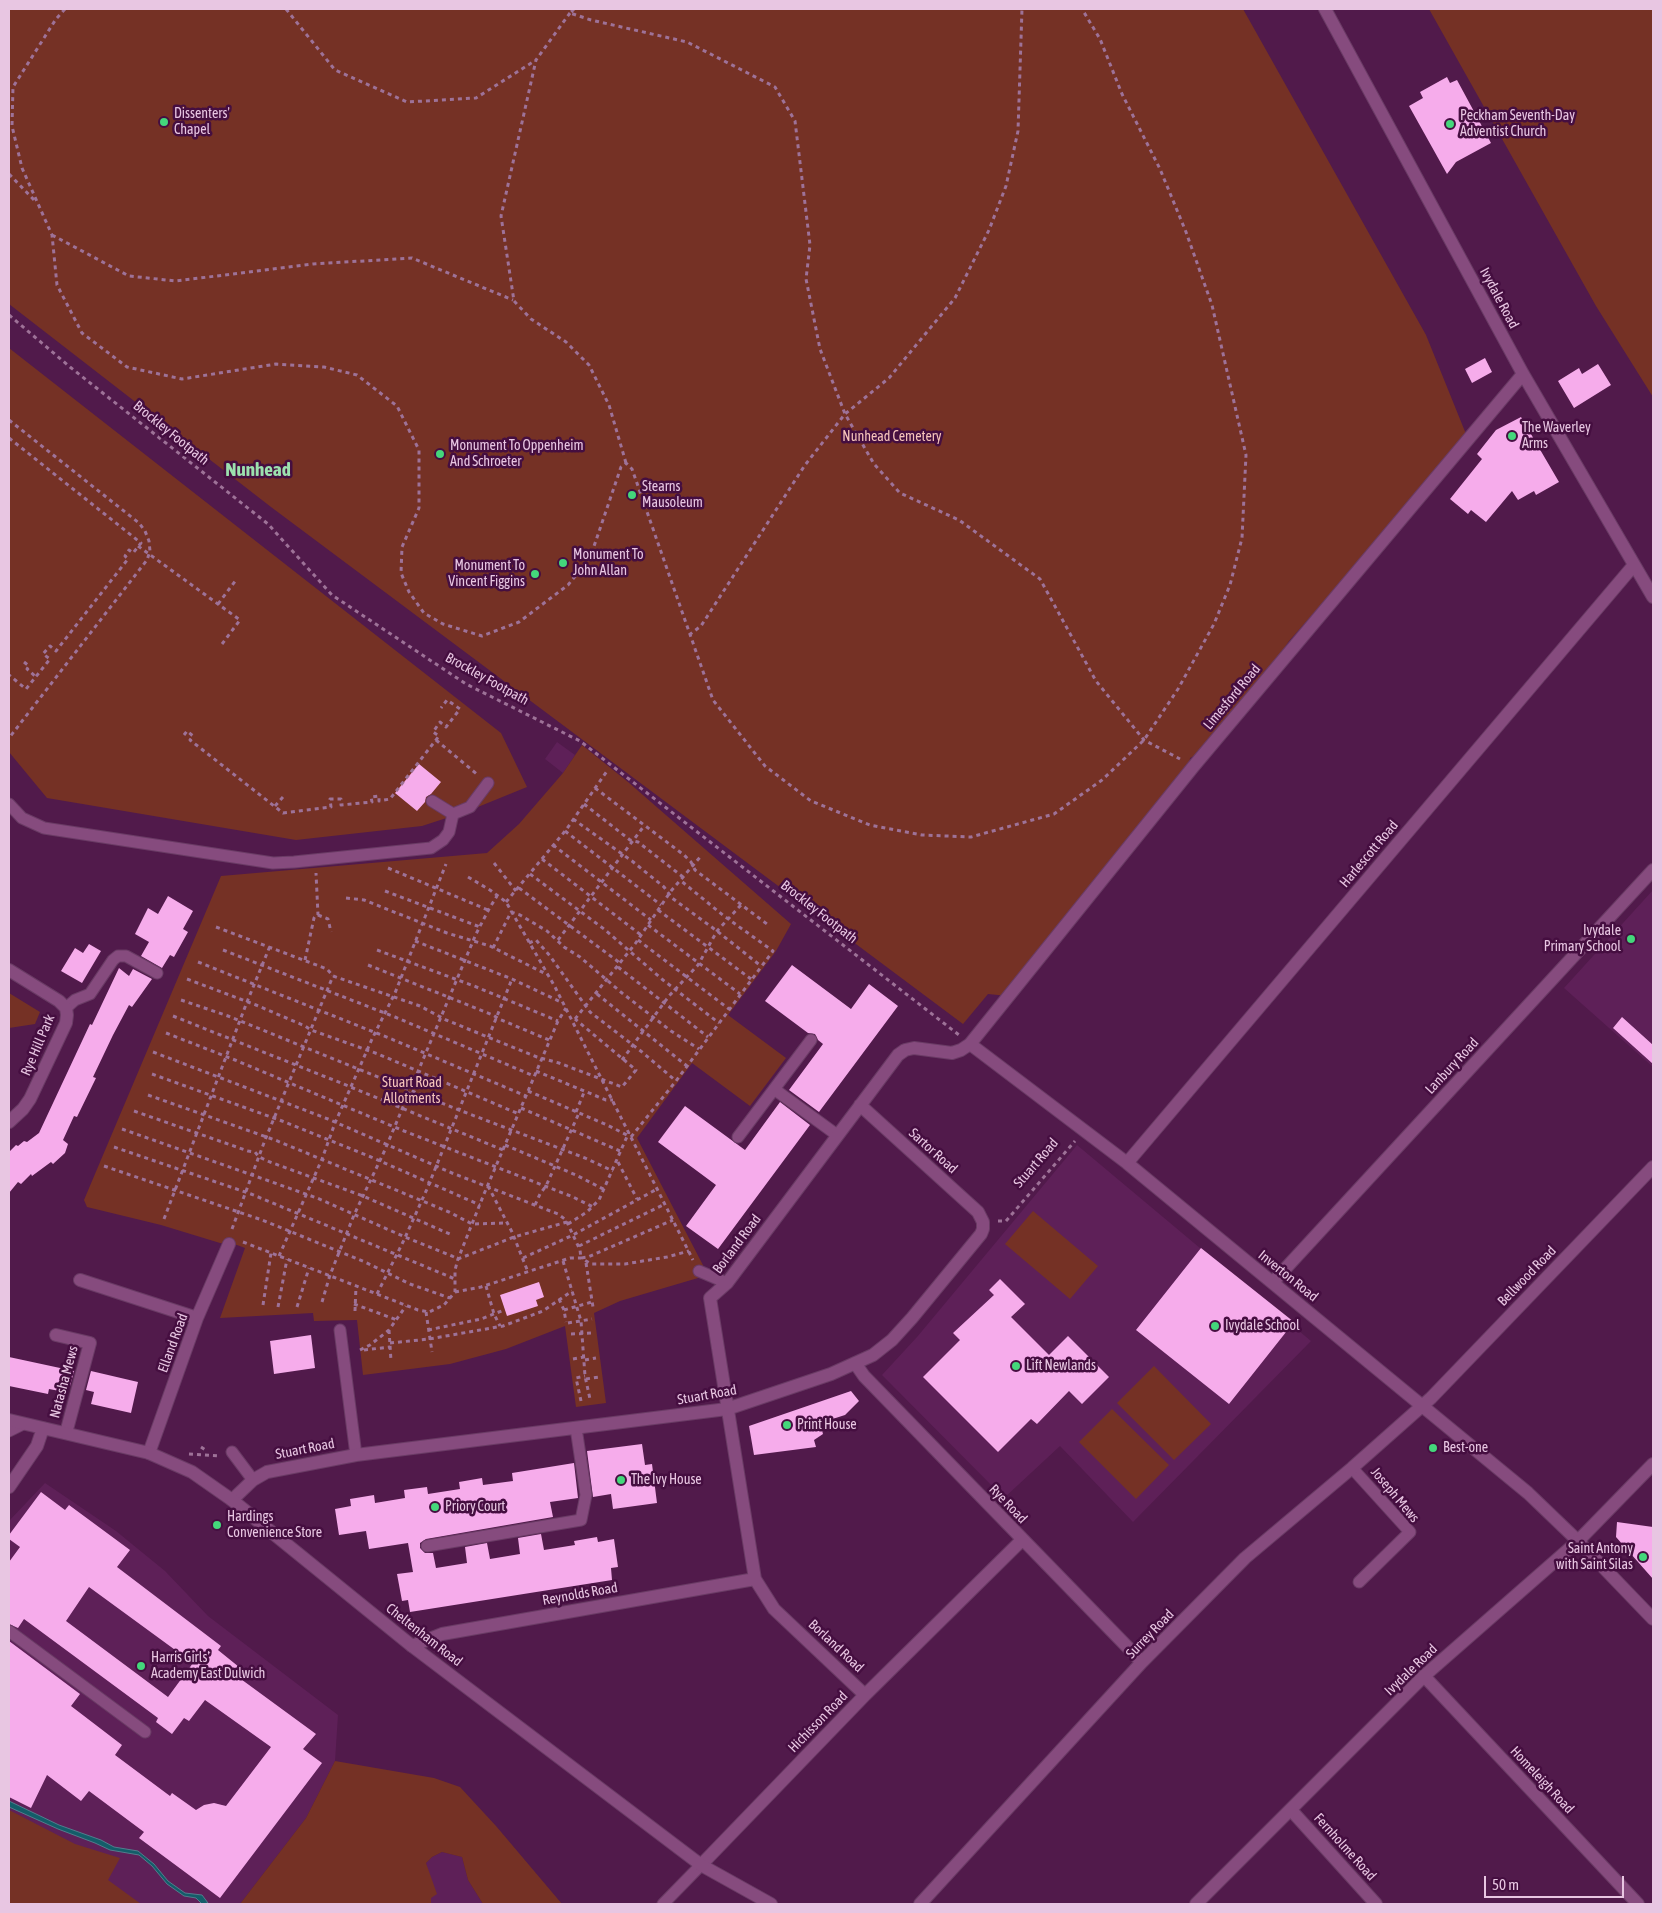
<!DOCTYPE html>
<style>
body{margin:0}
#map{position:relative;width:1662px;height:1913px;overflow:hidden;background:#511a4b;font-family:"Asap Condensed",sans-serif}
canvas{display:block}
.frame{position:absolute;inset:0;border:10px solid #e8c6e2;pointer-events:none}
.scale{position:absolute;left:1484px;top:1876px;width:140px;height:22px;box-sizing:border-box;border:2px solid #e8c6e2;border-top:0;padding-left:6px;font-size:15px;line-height:18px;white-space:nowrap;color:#e8c6e2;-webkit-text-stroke:4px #450e40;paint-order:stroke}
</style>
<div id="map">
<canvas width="1662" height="1913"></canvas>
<div class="frame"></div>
<div class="scale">50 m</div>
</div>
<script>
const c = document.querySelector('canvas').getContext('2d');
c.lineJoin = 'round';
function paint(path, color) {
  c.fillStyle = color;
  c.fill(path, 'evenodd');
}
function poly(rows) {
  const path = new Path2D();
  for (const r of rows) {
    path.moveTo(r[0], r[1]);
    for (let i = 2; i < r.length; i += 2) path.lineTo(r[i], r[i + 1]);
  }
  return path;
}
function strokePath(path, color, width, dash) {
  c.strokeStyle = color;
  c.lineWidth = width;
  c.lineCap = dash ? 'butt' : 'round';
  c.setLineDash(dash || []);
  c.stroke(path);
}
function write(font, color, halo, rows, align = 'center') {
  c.font = font + ' "Asap Condensed",sans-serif';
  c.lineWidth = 5;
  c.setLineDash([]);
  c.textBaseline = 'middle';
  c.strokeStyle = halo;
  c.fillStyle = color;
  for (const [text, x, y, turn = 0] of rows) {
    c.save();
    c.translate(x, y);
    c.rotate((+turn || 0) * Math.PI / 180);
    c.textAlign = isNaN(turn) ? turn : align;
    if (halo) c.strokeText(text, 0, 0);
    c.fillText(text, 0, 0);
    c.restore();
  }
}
paint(poly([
 [557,742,575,755,563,773,545,759],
 [1653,890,1653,1067,1564,988],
 [1077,1145,1311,1341,1133,1522,1060,1446,1004,1498,882,1375,917,1337],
 [45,1483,116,1531,165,1571,208,1616,338,1715,335,1761,306,1818,240,1904,9,1904,9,1521],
 [442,1852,462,1857,468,1880,483,1904,431,1904,431,1898,426,1863,432,1857]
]), '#5e2058');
paint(poly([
 [9,9,1243,9,1426,335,1468,439,1289,641,1220,743,1190,758,1187,781,1008,996,988,994,963,1024,271,507,9,304],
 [1429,9,1653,9,1653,397,1596,306],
 [9,348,501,733,527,787,468,811,422,826,296,840,47,798,9,752],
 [582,745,628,782,791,924,776,951,728,1015,786,1058,750,1106,692,1063,637,1138,705,1269,698,1278,620,1301,594,1313,606,1403,576,1407,565,1326,506,1349,450,1364,363,1375,357,1320,314,1321,313,1313,220,1318,245,1248,237,1245,220,1243,161,1225,87,1207,84,1200,221,876,487,853,519,824,563,773],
 [9,993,40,1012,35,1024,9,1028],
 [1033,1211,1098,1266,1070,1299,1005,1244],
 [1154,1366,1211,1424,1174,1460,1117,1403],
 [1112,1409,1169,1465,1136,1499,1079,1442],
 [335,1761,434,1778,460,1787,496,1826,562,1904,483,1904,468,1880,462,1857,442,1852,432,1857,426,1863,437,1894,431,1898,431,1904,240,1904,306,1818],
 [9,1810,75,1844,120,1858,108,1880,141,1904,9,1904]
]), '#753125');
const water = poly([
 [9,1801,59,1825,101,1840,114,1847,138,1851,154,1864,168,1881,185,1893,202,1895,208,1903,202,1904,196,1898,184,1896,167,1884,152,1866,139,1855,110,1850,95,1843,58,1829,9,1807,9,1801]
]);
paint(water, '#135d69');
strokePath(water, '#537c8d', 1);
paint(poly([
 [1447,77,1450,83,1457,80,1491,143,1456,162,1447,174,1409,106,1423,98,1420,92],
 [1485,358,1492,372,1472,383,1465,369],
 [1598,364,1611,385,1574,408,1558,381,1579,368,1582,374],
 [1521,417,1559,482,1536,495,1534,491,1518,500,1512,491,1486,522,1471,510,1468,514,1450,499,1482,459,1477,454,1496,430],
 [419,764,441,782,431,794,426,797,425,802,417,811,395,793],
 [168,896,193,911,183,929,188,932,174,957,170,955,162,968,141,956,149,942,135,934,148,908,158,914],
 [89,944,101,951,82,983,61,971,75,948,83,953],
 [792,965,851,1009,869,984,898,1006,819,1112,789,1090,823,1044,818,1040,815,1034,808,1033,765,1001],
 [119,968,129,976,133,969,152,979,132,1007,129,1005,113,1035,93,1077,96,1078,77,1117,74,1116,63,1140,68,1144,65,1153,53,1164,51,1162,32,1176,31,1174,21,1184,18,1182,9,1193,9,1152,16,1145,18,1146,24,1141,27,1142,39,1133,90,1024,92,1025],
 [1622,1017,1653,1045,1653,1064,1613,1028],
 [780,1102,810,1125,718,1249,686,1226,716,1185,658,1142,685,1106,745,1150],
 [1201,1248,1294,1322,1229,1404,1136,1330],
 [1000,1279,1025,1304,1011,1317,1049,1355,1068,1336,1109,1377,1082,1404,1069,1391,1037,1424,1031,1419,998,1452,923,1377,960,1340,953,1333,994,1295,989,1290],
 [539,1282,544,1297,536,1300,538,1306,507,1316,500,1295],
 [311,1335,315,1368,274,1374,270,1341],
 [9,1357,74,1371,70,1386,66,1385,65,1392,49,1389,48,1394,9,1386],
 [91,1371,138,1382,131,1413,91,1404,94,1392,86,1390],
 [851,1391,859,1401,845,1415,820,1423,823,1434,814,1440,816,1447,754,1455,749,1426],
 [642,1444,645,1465,652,1464,657,1503,613,1509,611,1494,593,1497,587,1451],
 [574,1463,578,1498,550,1502,553,1517,426,1539,420,1543,420,1548,425,1553,433,1553,436,1568,467,1563,465,1547,487,1543,490,1559,520,1554,518,1538,541,1534,544,1550,575,1545,574,1541,597,1537,598,1542,614,1539,618,1567,611,1568,612,1580,410,1612,408,1600,402,1601,397,1574,413,1572,408,1543,369,1549,366,1531,339,1535,335,1509,351,1506,350,1499,374,1495,375,1503,405,1498,404,1490,427,1487,428,1494,460,1489,459,1482,482,1478,483,1485,513,1481,512,1473],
 [41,1492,65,1510,69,1505,130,1550,117,1567,221,1646,218,1650,239,1667,234,1674,316,1734,303,1749,322,1763,220,1898,139,1838,144,1832,89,1791,81,1801,47,1775,31,1808,9,1797,9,1641,80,1694,71,1706,122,1745,115,1755,170,1796,172,1793,196,1810,204,1805,214,1803,226,1806,271,1747,205,1700,189,1721,184,1718,172,1734,156,1722,158,1718,24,1619,18,1628,9,1624,9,1562,20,1547,9,1539,9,1535],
 [89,1587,193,1663,168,1697,66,1621],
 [1617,1522,1653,1527,1653,1579,1616,1537]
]), '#f6aceb');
const lane = poly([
 [432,801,453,814,470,807,488,783],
 [9,804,22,818,44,828,273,863,294,862,431,848,443,840,449,832,453,814],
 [66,1008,75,1000,90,994,113,960,118,956,126,956,157,973],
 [774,1089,837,1135],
 [738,1137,811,1040],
 [699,1271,727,1283],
 [340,1330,356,1455],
 [9,1431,23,1424],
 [232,1452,253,1480],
 [1352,1468,1410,1532,1359,1582],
 [427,1546,581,1520,586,1495,576,1428],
 [9,1631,145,1732],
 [663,1904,701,1865]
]);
const street = poly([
 [1325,9,1523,374,1653,597],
 [9,970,59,1001,66,1008,67,1015,66,1023,30,1099,23,1109,9,1122],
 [970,1044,1127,1163,1528,1493,1578,1541,1653,1464],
 [1127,1163,1634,565],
 [80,1280,197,1318],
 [1273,1282,1653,870],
 [56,1335,90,1343,66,1433],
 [855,1363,864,1376,1142,1662],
 [149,1453,197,1318,229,1244],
 [232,1500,253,1480,267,1472,356,1455,727,1409,831,1374,873,1355,892,1340,912,1318,981,1234,983,1229,983,1222,978,1212,860,1105],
 [412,1646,442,1634,755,1579],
 [1424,1676,1638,1904],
 [865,1695,774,1609,755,1579,710,1298,727,1283,898,1055,905,1050,914,1048,952,1053,961,1050,970,1044,1193,767,1523,374],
 [1291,1810,1376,1904],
 [701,1865,865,1695,1022,1540],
 [920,1904,1142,1662,1245,1558,1352,1468,1431,1398,1653,1167]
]);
const secondary = poly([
 [9,1420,149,1453,192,1472,232,1500,412,1646,701,1865,771,1904],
 [9,1487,37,1446,43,1428],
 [1196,1904,1424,1676,1578,1541,1653,1619]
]);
strokePath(lane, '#6a3b65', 13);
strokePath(street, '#6a3b65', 14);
strokePath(secondary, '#6a3b65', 14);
strokePath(poly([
 [65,9,56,19,13,87,12,126,22,168,52,235,57,285,82,333,127,367,182,379,276,364,324,367,357,375,397,406,419,450,419,508,402,547,401,573,409,592,424,613,443,624,482,636,519,622,568,585,590,558,621,467,626,463,632,469,713,700,765,766,811,801,870,825,922,835,971,837,1054,814,1102,780,1144,740,1178,689,1214,624,1230,585,1242,538,1246,455,1212,305,1186,232,1160,169,1122,94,1100,39,1082,9],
 [286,9,335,70,407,102,476,98,536,60],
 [574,9,570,13,591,20,687,42,775,87,795,121,810,245,806,279,820,349,845,414,874,464,900,493,959,520,1040,579,1096,681,1144,740,1180,759],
 [570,13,536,60,501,216,514,301,531,319,566,342,589,365,609,405,626,463],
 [9,174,36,202],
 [52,235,129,276,176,281,313,264,412,258,513,300],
 [9,315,70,367,268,524,332,595,466,684,580,741,959,1035],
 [9,420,139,523,145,531,149,541,150,551,147,560,9,738],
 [9,438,141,543,133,553,129,550,125,556,128,559,56,651,50,646,43,654,50,659,26,689,9,675],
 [138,546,240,620,222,644],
 [218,604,236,580],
 [689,635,701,626,805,465,845,414,889,378,955,298,989,230,1006,186,1018,131,1022,9],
 [24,662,29,666,27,669,36,677],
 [184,735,187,731,193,736,190,740,283,813,331,807,330,799,341,799,341,805,372,802,371,797,379,796,379,801,390,799,439,736,433,732,440,722,446,727,460,709,447,700,441,708],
 [436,740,478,775],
 [595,788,684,855,691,862,695,870,767,924],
 [584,804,630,840,638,842,683,877],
 [275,806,283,797],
 [573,819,632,861,664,887,672,898,717,931,761,966],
 [565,831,661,905],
 [553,845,651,920],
 [542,859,641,935],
 [494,863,516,891],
 [388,868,488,910],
 [530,874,604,929,663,980,719,1023],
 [468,877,490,890,506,902,555,987,693,1260],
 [519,888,620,963],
 [385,891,480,927],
 [346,898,364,900,447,933,490,946,548,975],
 [506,902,566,830,607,771],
 [658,910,751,979],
 [318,915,328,919,331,932],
 [648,925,740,994],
 [216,927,327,969,333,976,420,1006,446,1020,537,1057,559,1063,622,1087,636,1070,575,1019],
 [558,940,644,826],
 [638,940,729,1009],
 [415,941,512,979,563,1003],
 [529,943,536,940,550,956,590,1012,642,1052,676,1081],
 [493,948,511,912,520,915,547,931,564,947,580,957,622,993,671,1031,699,1049],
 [223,950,395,1017,534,1076],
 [377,950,474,986,558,1021],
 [305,960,314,918,316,915,318,915,316,873],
 [198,962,389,1038,526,1096],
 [368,965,493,1015,499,1019,549,1040],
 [618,967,708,1037],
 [187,979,256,1005,305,1026,311,1030,378,1054,519,1114],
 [597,994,687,1066],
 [181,1000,228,1016,459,1110,585,1158,613,1171],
 [173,1016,341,1083,503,1150],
 [575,1019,635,944,671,891,701,856],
 [166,1033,235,1060,404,1131,573,1197,593,1207],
 [153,1052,328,1119,452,1173,558,1214,566,1220,580,1250,581,1258,588,1257,673,1220],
 [622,1060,669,996,698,965,717,931,741,905],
 [536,1071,606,1100,613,1100],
 [152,1074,282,1121,371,1157,480,1205],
 [528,1091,607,1125,627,1135],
 [148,1095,275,1140,449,1212,472,1224,507,1223],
 [521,1108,620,1151],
 [134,1111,248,1151,255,1152,259,1157,270,1162,363,1196,452,1235],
 [576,1112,585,1090],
 [122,1129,317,1198,405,1237,452,1256,458,1259,514,1237,567,1222],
 [631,1137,676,1081,773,951,724,916,680,880],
 [505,1145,576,1175,605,1190],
 [114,1147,251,1194,455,1279],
 [618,1162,637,1199],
 [104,1166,262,1220,365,1262,410,1284,450,1298],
 [488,1186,512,1232,528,1272],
 [535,1205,540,1194,546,1186,579,1113],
 [164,1219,247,1002,270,946],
 [998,1221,1006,1221,1075,1141],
 [568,1224,587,1212,599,1200,629,1132],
 [232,1229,265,1140,333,976],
 [243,1242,418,1310,429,1312,444,1305,455,1292,455,1270,458,1259,484,1194,558,1021,566,1008],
 [579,1246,665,1204],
 [279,1256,322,1159,335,1123,372,1039,395,993,446,864],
 [523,1258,573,1235,657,1189],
 [563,1261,581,1321,585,1376,590,1399],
 [586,1263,593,1307],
 [486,1286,494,1314,500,1326],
 [455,1292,481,1287,570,1258,581,1258,591,1264,625,1264,667,1257,689,1251],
 [377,1294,403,1242,427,1189,512,979],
 [559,1299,564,1310,566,1322],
 [322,1302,330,1275,354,1215,384,1152,476,934,489,909,497,896],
 [354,1304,397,1320],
 [263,1305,271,1253],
 [278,1307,287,1259],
 [297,1307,309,1268],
 [564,1310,592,1302],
 [355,1311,356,1286],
 [426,1312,432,1352],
 [568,1323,592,1319],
 [389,1330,391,1361],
 [428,1330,481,1319,504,1310],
 [571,1334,593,1333],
 [390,1343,429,1339,503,1326,543,1311,572,1291],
 [360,1350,370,1345,389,1330,406,1306],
 [364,1350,390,1347],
 [573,1359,584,1357],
 [585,1360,596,1358],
 [586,1379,599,1377],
 [581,1401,576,1378,585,1376],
 [201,1447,207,1451],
 [189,1454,220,1456]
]), '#9e7298', 3, [4, 4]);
strokePath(lane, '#864b7e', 11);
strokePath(street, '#864b7e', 12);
strokePath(secondary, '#864b7e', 12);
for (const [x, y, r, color] of [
 [164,122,5,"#44d77b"],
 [1450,124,5,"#44d77b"],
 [1512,436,5,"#44d77b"],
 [440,454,5,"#44d77b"],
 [632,495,5,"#44d77b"],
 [563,563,5,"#44d77b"],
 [535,574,5,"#44d77b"],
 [1631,939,5,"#44d77b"],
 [1215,1326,5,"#44d77b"],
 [1016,1366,5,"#44d77b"],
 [787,1425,5,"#44d77b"],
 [1433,1448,5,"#44d77b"],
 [621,1480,5,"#44d77b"],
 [435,1507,5,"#44d77b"],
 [217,1525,5,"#44d77b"],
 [1643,1557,5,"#44d77b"],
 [141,1666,5,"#44d77b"]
]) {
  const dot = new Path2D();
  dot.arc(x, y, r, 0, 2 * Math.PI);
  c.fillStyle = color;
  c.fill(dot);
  strokePath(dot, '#450e40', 2);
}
write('14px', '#e8c6e2', '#450e40', [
 ["Dissenters'",174,114],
 ["Chapel",174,130],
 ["Peckham Seventh-Day",1460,116],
 ["Adventist Church",1460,132],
 ["The Waverley",1522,428],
 ["Arms",1522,444],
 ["Monument To Oppenheim",450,446],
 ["And Schroeter",450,462],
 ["Stearns",642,487],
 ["Mausoleum",642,503],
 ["Monument To",573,555],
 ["John Allan",573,571],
 ["Monument To",525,566,"right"],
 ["Vincent Figgins",525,582,"right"],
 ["Ivydale",1621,931,"right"],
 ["Primary School",1621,947,"right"],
 ["Ivydale School",1225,1326],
 ["Lift Newlands",1026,1366],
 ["Print House",797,1425],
 ["Best-one",1443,1448],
 ["The Ivy House",631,1480],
 ["Priory Court",445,1507],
 ["Hardings",227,1517],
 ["Convenience Store",227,1533],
 ["Saint Antony",1633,1549,"right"],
 ["with Saint Silas",1633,1565,"right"],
 ["Harris Girls'",151,1658],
 ["Academy East Dulwich",151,1674]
], 'left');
write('14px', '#e8c6e2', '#450e40', [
 ["Ivydale Road",1499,298,62],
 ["Brockley Footpath",171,433,39],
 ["Brockley Footpath",487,679,29],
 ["Limesford Road",1232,697,-50],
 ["Harlescott Road",1369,854,-50],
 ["Brockley Footpath",819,912,38],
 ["Rye Hill Park",38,1045,-67],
 ["Lanbury Road",1452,1066,-47],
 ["Sartor Road",933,1151,42],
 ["Stuart Road",1036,1163,-49],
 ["Borland Road",737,1244,-53],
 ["Inverton Road",1288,1276,39],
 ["Bellwood Road",1527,1276,-46],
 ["Elland Road",173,1343,-70],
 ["Natasha Mews",64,1382,-75],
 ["Stuart Road",707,1395,-10],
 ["Stuart Road",305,1449,-11],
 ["Joseph Mews",1395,1495,50],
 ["Rye Road",1008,1504,46],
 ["Reynolds Road",580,1594,-10],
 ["Surrey Road",1150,1634,-46],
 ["Cheltenham Road",424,1635,38],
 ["Borland Road",836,1646,43],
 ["Ivydale Road",1411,1670,-44],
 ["Hichisson Road",818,1722,-46],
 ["Homeleigh Road",1542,1780,47],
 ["Fernholme Road",1345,1847,48]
]);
write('14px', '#f6c5ba', '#450e40', [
 ["Nunhead Cemetery",892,437],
 ["Stuart Road",412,1083],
 ["Allotments",412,1099]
]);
write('bold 19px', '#9ce1ae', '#450e40', [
 ["Nunhead",258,470]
]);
</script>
